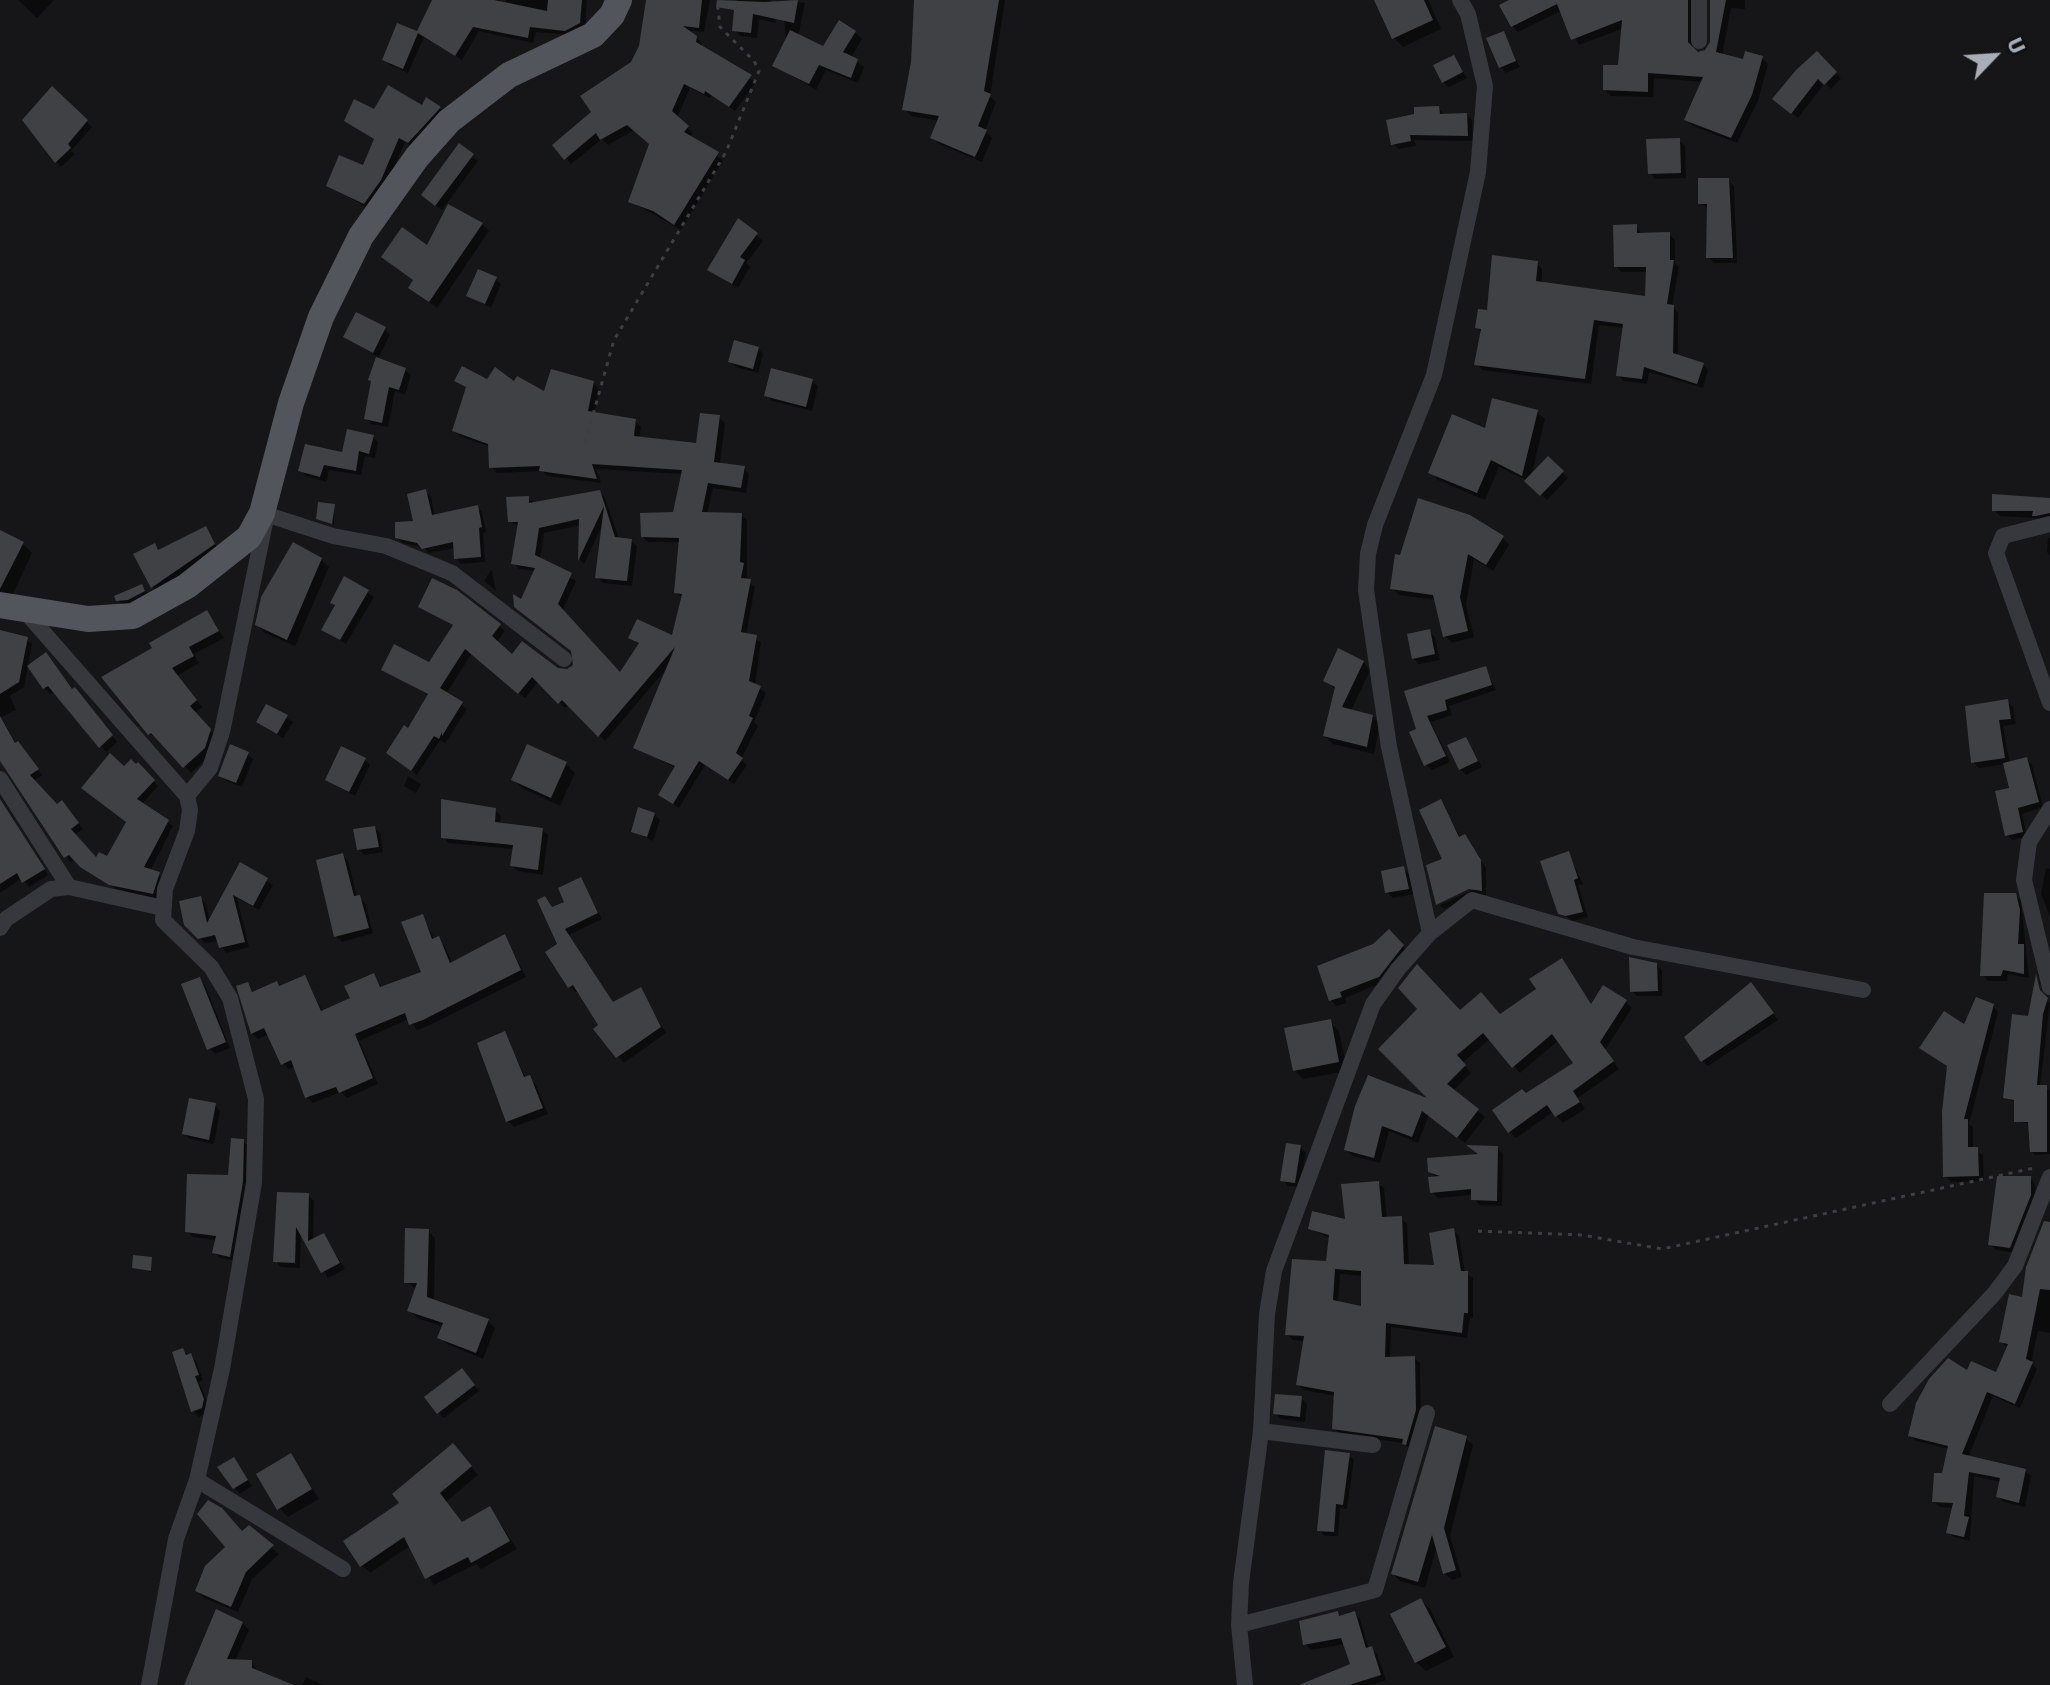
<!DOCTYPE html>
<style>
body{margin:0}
#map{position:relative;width:2050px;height:1685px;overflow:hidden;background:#161618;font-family:"Fira Sans",sans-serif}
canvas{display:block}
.north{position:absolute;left:1954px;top:16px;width:80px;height:80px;-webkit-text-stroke:6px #111113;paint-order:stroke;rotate:65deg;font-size:22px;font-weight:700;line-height:32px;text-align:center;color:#a8adb8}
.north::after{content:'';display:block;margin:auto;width:28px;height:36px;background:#a8adb8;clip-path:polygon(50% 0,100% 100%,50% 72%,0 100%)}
</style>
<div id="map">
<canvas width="2050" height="1685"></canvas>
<div class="north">U</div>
</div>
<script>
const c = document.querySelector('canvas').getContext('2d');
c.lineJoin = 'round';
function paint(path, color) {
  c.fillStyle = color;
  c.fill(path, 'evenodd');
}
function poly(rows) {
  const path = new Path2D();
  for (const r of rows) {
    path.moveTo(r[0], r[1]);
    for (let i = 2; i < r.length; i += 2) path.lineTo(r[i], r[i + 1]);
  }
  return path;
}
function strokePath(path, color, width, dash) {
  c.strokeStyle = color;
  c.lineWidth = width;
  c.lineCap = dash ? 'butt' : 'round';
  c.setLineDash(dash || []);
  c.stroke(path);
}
paint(poly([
 [18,0,54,0,37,18],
 [434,0,498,0,505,4,506,0,587,0,585,29,572,35,536,32,533,43,479,31,462,60,424,37,408,73,390,65,384,59,418,34],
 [650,0,710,0,704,32,686,30,702,43,701,47,756,82,735,111,712,95,710,98,690,88,677,118,693,133,690,137,723,160,681,230,630,201,651,144,634,130,608,145,602,139,571,164,555,145,593,113,633,64,641,47],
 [737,0,771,0,776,23,759,19,757,38,740,36,734,30],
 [783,0,805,3,798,37,824,49,855,32,862,39,851,58,864,67,858,83,826,70,816,90,775,66,786,43],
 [916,0,1005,0,990,96,996,102,985,131,992,138,982,162,939,144,933,138,940,121,911,116,905,109,913,62],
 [1383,0,1428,0,1441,29,1403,47,1394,38],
 [1513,0,1696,0,1694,50,1700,54,1712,43,1712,0,1745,0,1745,9,1731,8,1722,56,1744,61,1762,58,1768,64,1758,101,1737,143,1693,126,1687,120,1703,82,1654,78,1653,97,1611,96,1605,90,1620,67,1624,28,1579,45,1561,11,1518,32,1512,26],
 [1503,33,1520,67,1506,73,1501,67],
 [1817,54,1841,78,1831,89,1825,83,1798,118,1781,104],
 [1454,58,1467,78,1449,87,1443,82],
 [52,89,92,127,71,151,75,154,61,167,24,120],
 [427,100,446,114,414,148,405,142,386,186,370,209,328,186,364,168,376,140,353,126,422,107],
 [1438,108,1444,114,1467,115,1472,120,1473,141,1414,140,1416,146,1399,149,1393,144],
 [1679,140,1685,146,1686,178,1655,179,1650,173],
 [472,156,478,161,442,210,429,200],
 [1728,180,1734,186,1737,263,1714,263,1708,257,1709,209,1700,203],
 [738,221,763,241,746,263,750,267,738,288,710,270],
 [482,224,489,231,437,308,410,287,428,248],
 [1636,226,1642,235,1669,234,1675,240,1675,263,1679,267,1672,306,1678,312,1678,357,1703,365,1708,370,1703,388,1649,372,1647,384,1624,381,1618,375,1625,328,1599,325,1591,384,1482,370,1477,364,1482,332,1477,327,1537,263,1542,269,1542,284,1647,299,1648,272,1621,272,1616,266],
 [495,279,501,284,491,308,469,295],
 [384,329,390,335,377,360,378,357,346,337],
 [758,348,763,354,758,373,736,367,731,361],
 [405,370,411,375,405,395,395,391,388,427,371,424,366,418,373,382],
 [457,380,515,384,545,394,593,383,599,389,594,414,635,421,641,427,639,439,698,445,719,417,725,423,720,464,744,468,749,474,746,493,713,488,707,514,742,515,747,520,747,581,755,587,746,635,761,642,755,685,766,693,754,722,758,726,741,759,747,765,734,784,705,765,679,808,660,795,676,768,636,747,668,667,605,741,569,704,565,708,539,681,525,698,472,653,446,694,467,709,448,739,445,743,440,740,417,775,388,753,408,731,430,696,383,669,429,665,454,626,421,607,499,626,505,631,496,643,512,657,561,672,570,671,577,662,573,651,521,602,536,571,519,569,514,563,519,527,510,521,528,498,535,504,600,492,605,498,619,539,631,541,637,546,632,586,603,583,597,577,603,524,584,564,580,560,581,525,544,533,540,560,576,581,562,612,621,675,640,645,631,638,674,638,683,599,676,592,680,542,648,542,643,537,675,514,683,474,596,469,601,483,547,476,542,471,497,473,491,467,491,447,459,436,454,431,468,389],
 [812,381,818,386,812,411,772,401,766,395],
 [1537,412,1545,419,1531,477,1548,458,1568,478,1547,500,1526,480,1499,467,1485,500,1438,480,1431,472,1486,430],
 [373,437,378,442,375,458,365,456,361,475,329,470,326,482,306,476,300,470,343,455],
 [425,491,431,497,435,516,477,507,482,512,486,532,483,533,485,562,461,564,456,558,455,548,429,553,423,547,403,543,397,537,415,523],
 [2050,500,2050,519,2000,516,1994,510],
 [334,506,334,525,318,518],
 [205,529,219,550,158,592,152,587,154,546,160,552],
 [0,533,23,544,32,553,11,598,0,602],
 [1503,538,1509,545,1493,571,1474,559,1466,605,1474,637,1452,643,1445,636,1436,600,1399,595,1392,588],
 [2048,538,2050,538,2050,556,2047,552],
 [321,560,329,567,295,646,265,633,257,625,263,598,277,569],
 [491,570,492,571,496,591,484,581],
 [345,579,374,597,346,644,324,630],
 [142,587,150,597,124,606,118,600],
 [207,612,224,638,194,654,199,663,177,676,202,707,195,713,217,738,211,754,191,773,159,738,150,734,154,649],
 [1429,631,1435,637,1440,660,1419,664,1413,658],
 [0,632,26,639,32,644,24,687,10,696,16,710,1,717,16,744,42,775,33,782,57,807,67,808,83,829,74,835,97,860,108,859,128,823,124,769,138,765,158,786,142,804,173,826,150,871,164,879,158,899,117,889,88,872,76,859,70,862,0,759],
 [1363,662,1370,670,1351,711,1372,716,1380,724,1374,754,1333,744,1325,736,1336,690,1325,681],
 [30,666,80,695,117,742,106,752,55,691,50,694,45,688],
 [1485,668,1496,690,1449,706,1452,715,1431,722,1450,762,1432,770,1426,765,1407,693],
 [2007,701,2013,707,2016,724,2003,726,2010,764,2027,759,2032,765,2043,807,2022,814,2027,837,2012,840,2007,835,2012,789,2005,764,1979,768,1973,762],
 [267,706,293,722,283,738,258,722],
 [1466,739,1482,767,1466,775,1460,769],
 [247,754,253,759,242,787,226,781,220,775],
 [364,759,370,765,355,796,327,780],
 [566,764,575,773,560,806,522,788,513,779],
 [408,776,421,784,416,793,404,786],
 [0,801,48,875,29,887,22,878,0,893],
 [1440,802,1461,838,1464,836,1470,842,1486,868,1486,896,1476,894,1444,909,1440,905,1479,887,1477,883,1438,904,1445,860],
 [495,810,501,816,500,824,542,830,548,835,543,875,518,871,512,866,514,849,448,843,443,837],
 [654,814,660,820,653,841,633,831],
 [375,828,380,833,383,852,364,855,359,849],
 [1568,853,1583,884,1578,885,1588,917,1573,921,1560,913],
 [343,855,348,861,357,897,365,903,373,933,342,942,336,936],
 [241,865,273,885,259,910,237,898,249,947,226,953,219,941,205,943,186,924,200,898,206,904,210,922],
 [1403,868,1409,874,1414,894,1393,898,1387,892],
 [2046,868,2050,869,2050,917,2041,894],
 [581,880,602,919,569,935,614,1004,640,990,666,1033,624,1063,596,1029,600,1026,578,990,576,992,570,987,560,945,553,909,567,903],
 [2015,895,2021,901,2029,978,2008,974,2007,981,1988,981,1983,975],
 [423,917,435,940,445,945,452,964,505,936,526,977,430,1025,417,1030,409,1019,359,1041,378,1084,347,1098,341,1092,313,1103,307,1097,296,1066,289,1069,283,1063,270,1034,258,1039,252,1033,247,984,254,993,305,977,323,1012,352,999,373,975,382,988,423,973],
 [1389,932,1408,952,1384,982,1345,998,1346,1003,1337,1006,1331,1000],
 [1561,961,1592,1005,1626,1002,1632,1008,1605,1050,1619,1069,1578,1098,1585,1109,1563,1123,1553,1112,1516,1138,1510,1132,1526,1095,1576,1064,1559,1040,1520,1073,1490,1039,1462,1063,1471,1073,1453,1091,1485,1117,1465,1143,1429,1115,1418,1143,1389,1131,1380,1163,1353,1156,1346,1150,1357,1106,1435,1104,1460,1013,1500,1016,1538,989],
 [1656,964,1662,970,1662,996,1637,996,1632,991],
 [199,979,205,985,230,1048,215,1054,209,1048],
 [2037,979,2042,996,2050,1003,2040,1087,2050,1090,2050,1154,2035,1155,2032,1152,2030,1124,2016,1121,2016,1102,2005,1098,2030,1018],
 [1756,990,1778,1020,1708,1066,1703,1061],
 [1993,1006,1998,1012,1969,1124,1973,1127,1973,1149,1983,1155,1984,1181,1951,1182,1945,1176,1949,1067,1927,1053],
 [1330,1022,1339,1031,1347,1071,1303,1079,1294,1070],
 [504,1034,526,1078,535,1083,548,1114,514,1127,508,1121],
 [215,1105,220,1111,214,1144,190,1139,184,1134],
 [243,1141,249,1147,248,1189,235,1261,220,1258,214,1252,217,1240,193,1237,187,1231,230,1177],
 [1300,1147,1306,1153,1300,1187,1288,1186,1283,1180],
 [1498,1148,1503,1154,1502,1206,1479,1205,1473,1195,1438,1198,1432,1192,1436,1178,1430,1171],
 [2030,1178,2035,1184,2036,1202,2016,1253,1996,1250,1990,1244],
 [1378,1183,1384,1188,1387,1219,1401,1218,1407,1224,1409,1266,1436,1267,1453,1230,1459,1236,1465,1273,1473,1278,1473,1318,1470,1318,1467,1338,1391,1327,1390,1358,1414,1358,1420,1363,1421,1417,1410,1449,1403,1443,1340,1434,1334,1428,1336,1396,1304,1390,1298,1385,1305,1341,1293,1340,1287,1334,1328,1263,1330,1238,1310,1229,1347,1222],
 [1340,1274,1363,1276,1363,1309,1338,1303],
 [308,1195,314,1201,313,1241,324,1235,345,1269,328,1278,301,1232,300,1268,281,1267,275,1261],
 [2050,1224,2050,1333,2038,1331,2031,1363,2037,1369,2020,1408,1993,1396,1968,1458,2025,1471,2031,1476,2025,1507,2004,1502,1998,1497,2001,1482,1974,1476,1970,1541,1954,1537,1948,1532,1954,1508,1940,1507,1934,1502,1949,1449,1916,1441,1910,1436,1968,1373,1997,1375,2007,1347,2002,1342,2023,1299],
 [428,1231,435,1238,434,1301,488,1321,495,1328,483,1359,447,1344,440,1337,444,1327,417,1318,410,1310,417,1289,406,1282],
 [151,1259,152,1272,134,1268],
 [183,1350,196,1361,203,1380,199,1382,209,1406,207,1413,199,1417,193,1411],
 [467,1377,479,1391,444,1418,439,1413],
 [1301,1398,1307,1404,1305,1422,1281,1419,1275,1413],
 [1466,1438,1473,1445,1450,1536,1462,1577,1452,1580,1444,1573,1437,1546,1425,1588,1400,1581,1393,1574],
 [461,1454,478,1475,446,1502,463,1524,490,1508,517,1549,481,1569,476,1564,434,1585,410,1546,370,1573,362,1565],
 [1349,1455,1354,1460,1347,1509,1340,1508,1338,1536,1325,1536,1320,1531],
 [291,1456,319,1499,288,1517,279,1508],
 [234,1459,252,1486,240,1494,235,1488],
 [249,1527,279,1554,252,1579,238,1612,204,1598,197,1591],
 [1421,1600,1430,1609,1454,1657,1426,1671,1416,1662],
 [1337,1613,1341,1617,1355,1613,1360,1619,1369,1649,1377,1654,1386,1680,1371,1685,1319,1685,1352,1665,1345,1644,1311,1650,1305,1644],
 [242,1623,249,1630,235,1661,252,1662,258,1672,295,1685,183,1685],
 [306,1677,323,1685,302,1685]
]), '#0007');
paint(poly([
 [432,0,494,0,547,11,548,0,582,0,580,23,565,31,530,27,528,38,473,27,455,56,418,33,403,69,382,60,397,23,417,31],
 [646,0,702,0,699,28,683,26,697,36,696,42,752,75,729,107,705,91,704,94,684,84,672,111,689,126,684,132,719,152,674,225,653,211,628,202,649,144,627,125,600,140,596,133,564,160,552,145,591,112,580,96,631,62,639,46],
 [717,0,764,2,798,0,794,23,753,14,751,33,732,31,734,10,716,7],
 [914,0,999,0,984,91,991,94,978,126,987,130,975,157,930,138,939,116,902,110,911,62],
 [1374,0,1424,0,1433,20,1392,39],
 [1509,0,1688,0,1688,42,1698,52,1705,50,1710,42,1710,0,1726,0,1716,52,1743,59,1745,51,1763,56,1752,95,1731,138,1684,120,1703,77,1648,73,1648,92,1603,90,1603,65,1618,65,1622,20,1571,40,1557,4,1511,27,1499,5],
 [839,20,856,31,843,52,858,59,851,78,819,65,809,84,772,66,790,30,823,46],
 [1504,31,1516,61,1499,68,1486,38],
 [1817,51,1837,72,1824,85,1818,79,1791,114,1772,99,1796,70],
 [1454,55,1463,72,1442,83,1433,65],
 [388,85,422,105,426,97,441,107,408,143,399,138,381,180,364,204,326,186,339,155,363,165,374,139,344,121,354,99,374,109],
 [52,86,88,120,68,144,71,148,55,163,22,120],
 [1439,106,1440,114,1467,113,1468,136,1410,135,1411,141,1391,145,1386,120,1414,114,1414,107],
 [1680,138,1681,173,1648,174,1646,139],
 [459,143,474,154,435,206,421,195],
 [1698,178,1729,178,1733,258,1706,258,1707,204,1698,204],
 [448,204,483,223,429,302,408,288,413,280,381,257,402,227,427,245],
 [738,218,758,233,740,257,745,260,732,284,707,270],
 [1637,224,1637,233,1670,232,1670,260,1674,260,1667,304,1674,305,1673,353,1704,363,1697,384,1644,367,1642,379,1616,376,1623,324,1594,320,1585,379,1474,365,1481,329,1475,328,1478,309,1487,310,1492,255,1538,261,1536,281,1645,296,1646,267,1614,267,1613,225],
 [478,269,497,277,485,304,466,296],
 [356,312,386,327,373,353,343,337],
 [734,340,759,347,753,369,728,362],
 [376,357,406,368,399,390,389,387,382,423,364,419,371,381,368,380],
 [462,366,487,379,495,367,514,381,517,376,544,391,551,369,594,381,588,411,636,419,634,436,696,443,700,413,720,415,714,462,745,466,741,488,708,483,702,512,742,513,740,562,744,563,741,578,751,579,741,632,757,635,749,681,761,686,749,716,753,718,736,753,743,758,728,780,699,761,673,804,658,795,675,766,633,748,675,647,598,737,562,700,558,704,532,677,518,694,465,649,440,688,463,702,442,736,442,732,439,739,434,736,411,771,386,753,404,725,408,728,428,694,381,670,394,644,429,662,453,625,418,607,432,578,457,590,501,624,492,636,512,654,522,641,558,668,567,669,573,665,571,651,514,607,513,594,521,599,535,568,511,564,518,522,508,522,506,497,529,496,529,503,600,490,615,537,632,539,627,581,595,578,604,506,578,561,579,519,539,528,535,555,572,573,558,604,620,672,639,643,628,638,637,619,672,635,682,594,674,593,679,538,641,537,640,513,673,512,682,470,592,464,597,479,539,471,540,466,489,468,488,444,452,431,466,387,454,381],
 [771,368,813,379,806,407,764,396],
 [1492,398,1538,410,1522,476,1491,460,1477,493,1428,473,1452,414,1485,428],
 [347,429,374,435,369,454,359,451,356,471,324,465,320,477,298,471,305,444,342,452],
 [1548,456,1564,471,1540,496,1524,481],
 [426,489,432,515,478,505,482,527,479,528,481,557,454,559,453,542,422,549,417,543,395,538,395,522,413,521,407,494],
 [1992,494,2050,498,2050,513,2036,516,2032,516,2033,511,1992,511],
 [1418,498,1470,515,1504,536,1486,565,1468,554,1460,597,1468,631,1443,637,1433,595,1390,589,1395,554,1400,555],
 [318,502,335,504,332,524,316,519],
 [206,526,215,544,151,588,133,554,155,543,158,550],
 [0,530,24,542,0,589],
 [293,542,322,558,287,640,255,625,261,597],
 [344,576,369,590,340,640,321,630,335,605,330,603],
 [142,584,145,591,128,600,116,601,114,596],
 [207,610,219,631,189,647,194,656,172,668,197,700,190,706,211,729,205,748,183,768,151,733,148,735,101,677,152,648,149,643],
 [1430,629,1435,654,1412,659,1407,634],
 [0,630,28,637,19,682,0,694],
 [1338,648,1364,661,1342,707,1373,715,1367,747,1323,736,1335,687,1323,681],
 [46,652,72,689,75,687,113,735,99,748,48,686,43,689,27,666],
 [1486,666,1492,685,1445,700,1447,710,1427,716,1446,756,1424,766,1409,732,1416,729,1404,691],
 [2008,699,2011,719,1999,720,2005,758,1971,763,1965,706],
 [266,704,288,715,277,734,256,722],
 [0,716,15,743,18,741,39,769,30,775,57,804,62,800,79,823,71,829,96,857,99,852,107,856,126,822,81,788,110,753,124,766,131,759,136,764,138,762,155,780,137,799,169,820,144,867,160,872,153,894,109,885,80,867,69,855,64,858,0,761],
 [1466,737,1478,761,1459,770,1447,745],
 [230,744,249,752,236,783,218,776],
 [527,744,567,762,551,798,511,780],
 [341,746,366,758,349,792,325,780],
 [2027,757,2039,802,2018,808,2023,832,2005,836,1995,791,2009,788,2003,763],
 [0,799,45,869,22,883,17,873,0,884],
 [441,799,496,808,495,822,543,828,538,870,510,866,513,845,441,838],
 [1441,799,1459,837,1465,834,1481,860,1482,891,1469,889,1436,905,1426,865,1442,859,1419,810],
 [638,807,655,813,647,837,631,832],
 [375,826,379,847,357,850,353,829],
 [1569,851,1578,878,1574,880,1583,912,1566,916,1558,914,1540,861],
 [343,853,354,896,360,895,369,928,334,937,316,860],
 [240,862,268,878,253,906,233,895,245,942,219,948,215,935,198,939,184,925,179,901,201,896,207,923],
 [1404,866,1409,889,1385,893,1381,871],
 [581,877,598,913,565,929,613,1002,641,987,661,1027,616,1058,593,1029,598,1025,573,985,568,988,545,952,557,944,537,900,545,896,552,907,564,902,558,888],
 [1984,893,2016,893,2020,910,2018,944,2024,944,2024,974,2003,970,2001,976,1980,976],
 [423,914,432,939,439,936,450,963,505,934,521,970,423,1020,409,1025,405,1013,355,1034,373,1078,339,1093,336,1087,305,1098,291,1060,281,1065,264,1028,251,1034,236,986,248,982,252,992,277,981,279,986,305,975,321,1011,350,998,344,986,374,973,380,987,421,972,401,922],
 [1389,929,1404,945,1379,977,1340,992,1342,997,1329,1001,1317,966,1373,944],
 [1629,957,1657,963,1658,991,1630,992],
 [1562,958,1591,1004,1603,985,1627,1000,1600,1042,1614,1061,1573,1091,1580,1102,1555,1117,1547,1105,1508,1133,1492,1110,1522,1089,1526,1093,1573,1063,1552,1034,1512,1068,1483,1033,1457,1055,1466,1065,1447,1084,1479,1109,1457,1138,1422,1111,1412,1137,1382,1126,1374,1158,1344,1150,1355,1106,1368,1075,1427,1098,1378,1049,1417,1009,1398,988,1417,964,1460,1010,1481,992,1500,1014,1536,989,1529,979],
 [2036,974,2040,990,2048,998,2043,1014,2037,1085,2047,1085,2047,1152,2030,1152,2028,1122,2014,1122,2014,1100,2003,1098,2012,1014,2028,1016],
 [200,977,226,1042,207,1050,181,984],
 [1751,982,1774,1013,1701,1062,1684,1037],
 [1976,997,1994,1004,1964,1119,1968,1119,1968,1147,1978,1147,1979,1176,1943,1177,1942,1112,1947,1066,1919,1048,1944,1011,1964,1024],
 [1331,1019,1339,1062,1293,1071,1284,1028],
 [505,1031,524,1077,530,1075,543,1108,506,1122,477,1043],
 [189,1098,216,1103,209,1140,182,1134],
 [231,1138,244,1139,243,1182,230,1257,212,1253,216,1236,185,1232,187,1174,228,1175],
 [1286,1143,1301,1145,1295,1183,1280,1181],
 [1466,1145,1498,1146,1497,1201,1471,1200,1471,1189,1430,1193,1428,1177,1440,1176,1428,1172,1427,1158,1478,1154],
 [1997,1176,2031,1176,2031,1195,2010,1248,1988,1245],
 [1379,1181,1382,1217,1402,1216,1404,1264,1434,1265,1429,1233,1454,1228,1461,1271,1468,1271,1468,1313,1464,1313,1462,1333,1386,1323,1385,1357,1415,1356,1416,1410,1406,1445,1402,1444,1403,1439,1332,1429,1334,1392,1296,1385,1304,1336,1285,1335,1292,1259,1326,1261,1329,1235,1308,1229,1312,1211,1345,1219,1341,1184],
 [1335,1269,1361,1271,1361,1306,1333,1300],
 [277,1192,309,1193,308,1241,324,1233,340,1263,321,1273,296,1227,295,1263,273,1262],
 [2044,1221,2050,1222,2050,1290,2040,1289,2026,1359,2033,1362,2015,1404,1987,1392,1962,1454,2026,1469,2019,1503,1996,1497,2000,1478,1969,1472,1964,1516,1969,1517,1964,1537,1946,1533,1953,1503,1932,1502,1934,1473,1942,1473,1948,1446,1908,1436,1916,1403,1929,1379,1948,1358,1967,1370,1971,1361,1996,1372,2008,1344,1999,1342,2009,1294,2022,1297,2026,1267],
 [405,1228,429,1229,427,1297,489,1319,476,1353,437,1338,443,1323,407,1311,417,1283,404,1283],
 [133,1255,152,1257,151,1271,132,1268],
 [183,1348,186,1355,191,1353,199,1375,195,1376,204,1399,202,1408,191,1412,172,1352],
 [462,1368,475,1385,437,1414,424,1397],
 [1275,1394,1302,1396,1300,1417,1273,1414],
 [1435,1426,1467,1436,1444,1528,1456,1570,1443,1574,1432,1535,1418,1582,1391,1574],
 [453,1443,472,1466,440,1493,462,1522,490,1506,510,1541,471,1563,468,1557,425,1579,404,1537,360,1567,343,1541,399,1503,392,1494],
 [1325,1450,1350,1453,1343,1505,1336,1504,1334,1532,1317,1531],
 [291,1453,312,1489,277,1510,256,1474],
 [234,1457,248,1480,233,1489,217,1467],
 [208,1500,222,1508,242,1531,249,1525,274,1545,246,1572,231,1607,195,1591,205,1566,225,1547,197,1514],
 [1421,1598,1446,1647,1415,1663,1390,1614],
 [216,1609,243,1622,227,1659,252,1660,252,1668,294,1685,184,1685],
 [1338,1611,1339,1616,1355,1611,1366,1648,1372,1646,1381,1675,1349,1685,1299,1685,1350,1664,1341,1638,1303,1645,1299,1621]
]), '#404145');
strokePath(poly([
 [585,443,614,340,726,152,759,71,754,61,720,27,717,0],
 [1478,1231,1582,1235,1662,1249,2034,1168]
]), '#3d3f44', 3, [4, 6]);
strokePath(poly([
 [1699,41,1699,0],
 [262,513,333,536,386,546,452,573,564,659],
 [2050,524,2003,536,1996,553,2050,703],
 [23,609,187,796,190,810,187,831,165,889,163,920,211,967,230,998,256,1099,254,1183,222,1369,197,1480,176,1539,149,1685],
 [0,779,69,887],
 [187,796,210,768,222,732,265,523],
 [2050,809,2029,842,2024,880,2050,987],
 [0,928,6,919,51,889,69,887,163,908],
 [1430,933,1472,900,1633,947,1863,990],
 [1890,1404,1994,1294,2015,1266,2050,1177],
 [1261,1431,1373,1445],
 [197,1480,343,1569],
 [1239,1625,1375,1590,1427,1413],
 [1245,1685,1239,1625,1241,1583,1261,1431,1267,1314,1274,1271,1373,1004,1398,969,1430,933,1389,747,1366,590,1368,554,1375,525,1434,375,1478,172,1485,86,1468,14,1460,0]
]), '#37383d', 16);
strokePath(poly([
 [0,605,88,619,133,616,187,586,249,537,262,513,291,403,321,317,361,236,417,157,449,121,509,75,593,35,612,15,619,0]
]), '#53555c', 26);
</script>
